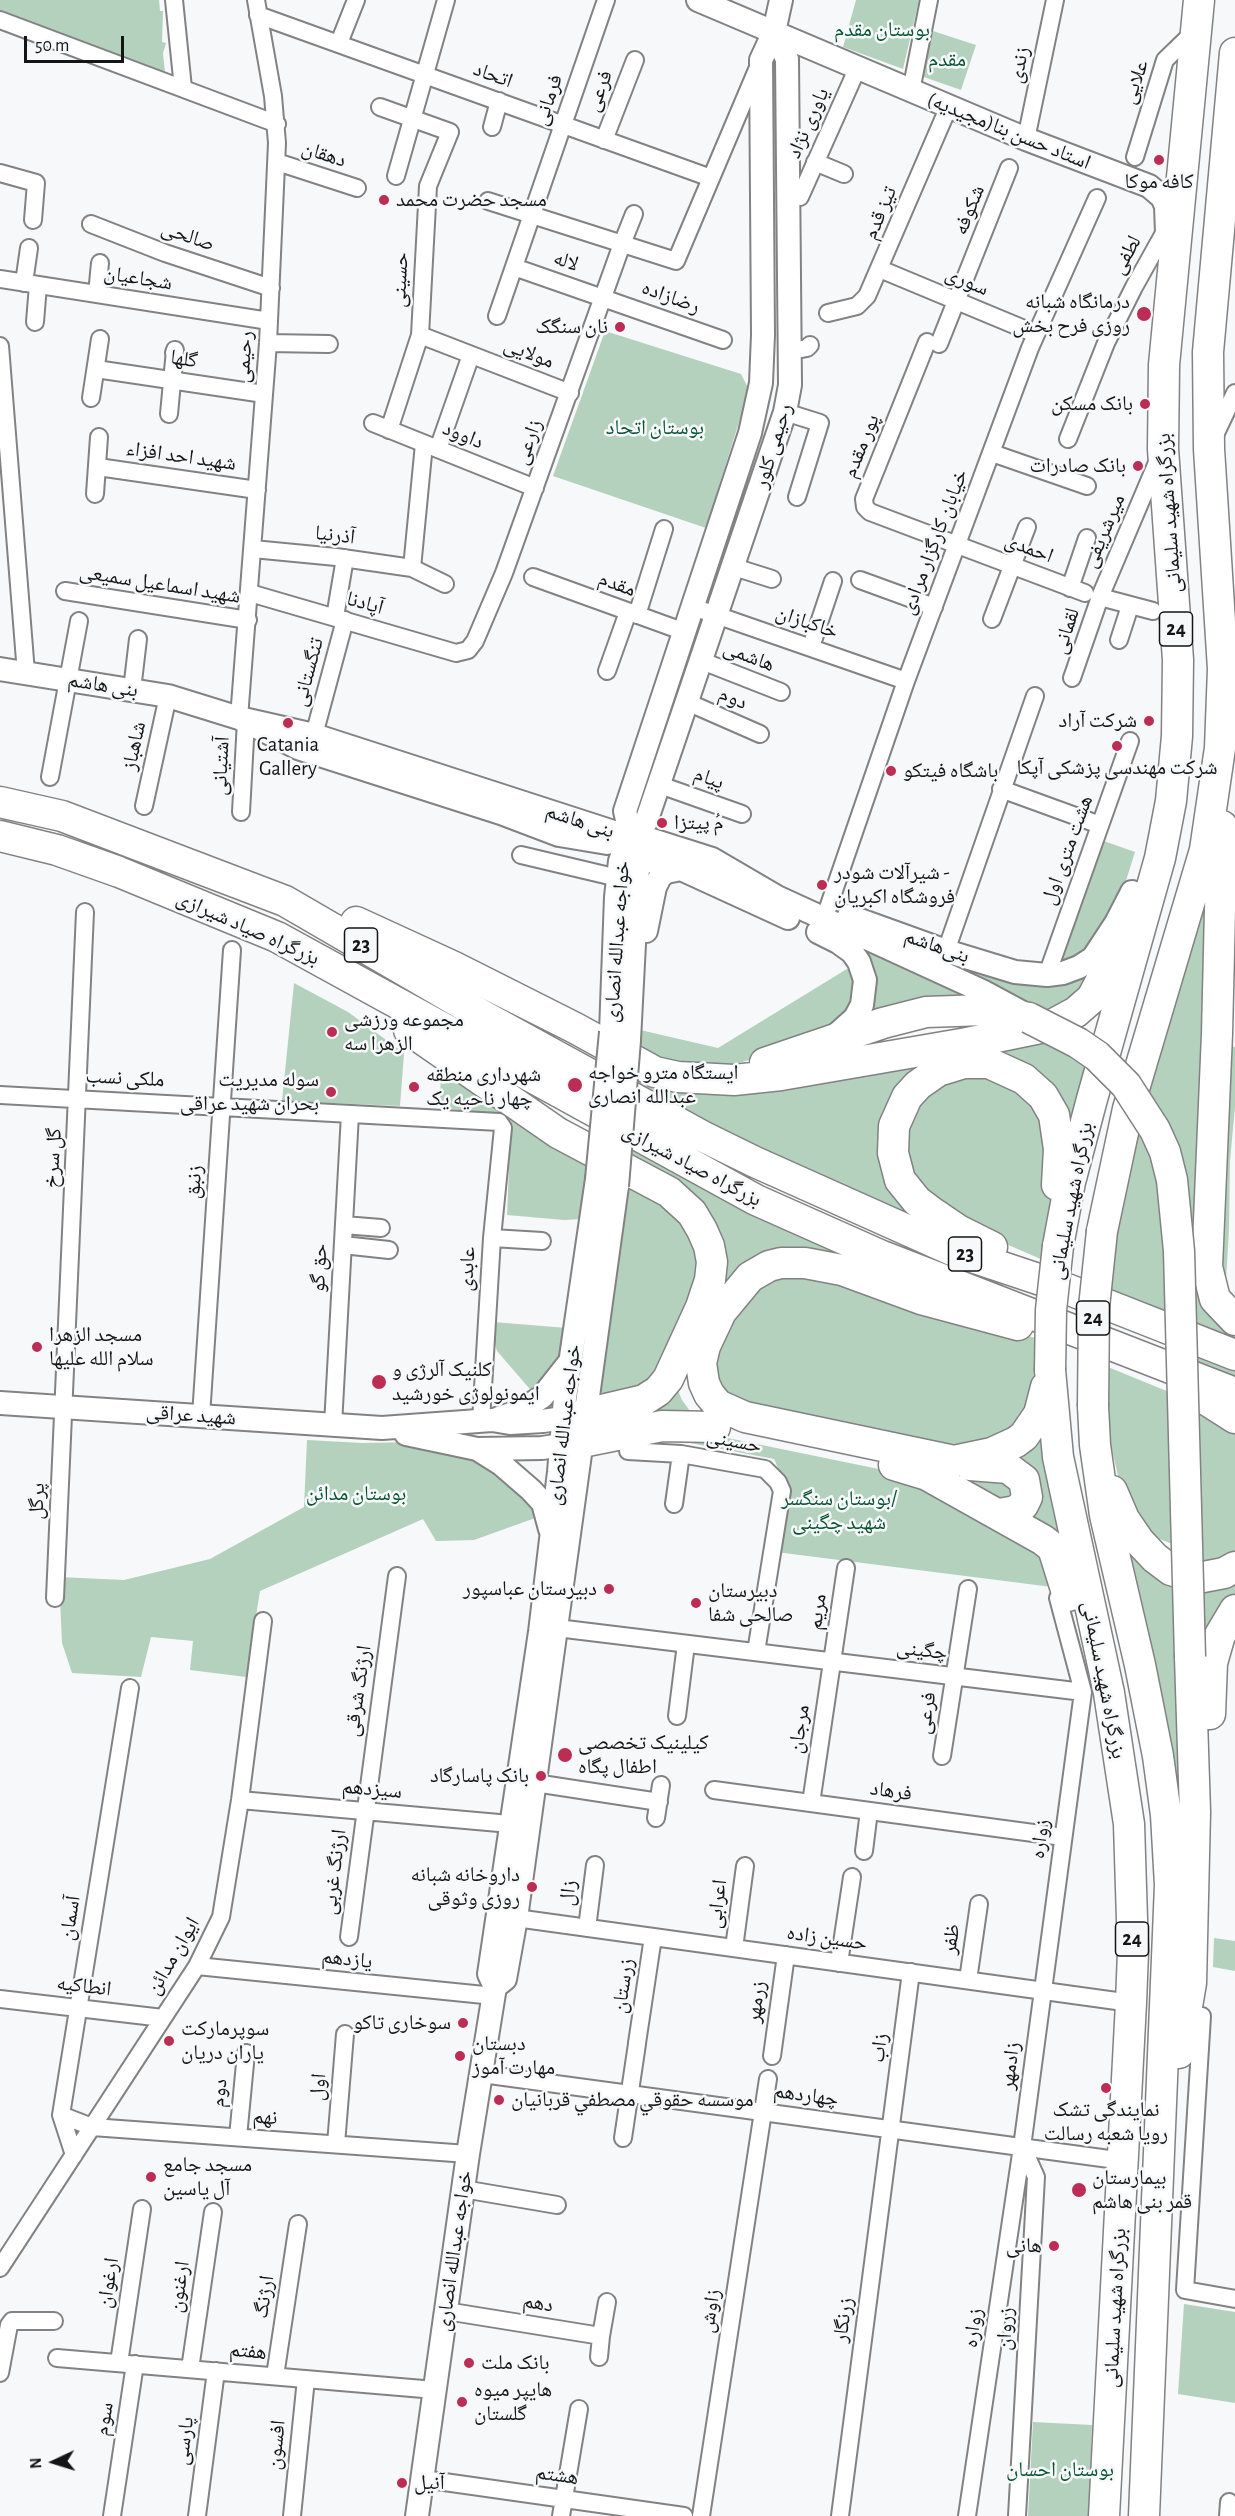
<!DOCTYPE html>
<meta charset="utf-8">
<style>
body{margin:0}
#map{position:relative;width:1235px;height:2516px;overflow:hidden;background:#f7f8f9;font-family:"Alegreya Sans",sans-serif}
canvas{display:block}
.north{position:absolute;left:24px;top:2432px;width:60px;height:60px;-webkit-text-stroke:4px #f7f8f9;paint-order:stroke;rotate:266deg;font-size:16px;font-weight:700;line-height:24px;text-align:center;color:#151515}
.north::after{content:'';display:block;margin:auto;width:21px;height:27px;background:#151515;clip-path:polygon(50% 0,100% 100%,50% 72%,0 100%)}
.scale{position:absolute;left:24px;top:36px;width:100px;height:27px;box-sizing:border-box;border:3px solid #151515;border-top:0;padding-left:8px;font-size:18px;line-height:21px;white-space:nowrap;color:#151515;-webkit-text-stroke:4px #f7f8f9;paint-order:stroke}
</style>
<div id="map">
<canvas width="1235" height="2516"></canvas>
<div class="north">N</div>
<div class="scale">50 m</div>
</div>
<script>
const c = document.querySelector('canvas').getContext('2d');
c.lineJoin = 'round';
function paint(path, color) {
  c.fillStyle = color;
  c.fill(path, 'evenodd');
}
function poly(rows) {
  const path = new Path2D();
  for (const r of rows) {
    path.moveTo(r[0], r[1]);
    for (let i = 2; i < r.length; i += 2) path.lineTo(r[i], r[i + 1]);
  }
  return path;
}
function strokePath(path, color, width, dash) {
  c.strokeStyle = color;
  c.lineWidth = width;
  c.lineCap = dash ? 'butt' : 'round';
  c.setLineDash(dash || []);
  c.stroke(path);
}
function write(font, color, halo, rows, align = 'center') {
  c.font = font + ' "Alegreya Sans","Noto Naskh Arabic",sans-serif';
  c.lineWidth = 5;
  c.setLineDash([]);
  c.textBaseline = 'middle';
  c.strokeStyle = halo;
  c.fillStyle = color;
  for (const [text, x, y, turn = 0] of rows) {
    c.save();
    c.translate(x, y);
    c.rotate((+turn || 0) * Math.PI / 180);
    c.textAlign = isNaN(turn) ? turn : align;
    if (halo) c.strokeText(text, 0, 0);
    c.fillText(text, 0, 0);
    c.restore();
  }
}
paint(poly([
 [0,0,159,0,160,11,163,11,162,42,166,43,163,53,165,72,0,11],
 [856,0,919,0,903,69,843,47],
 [933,31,976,45,961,90,918,75],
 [605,331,741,374,749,390,706,528,553,476],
 [1101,840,1135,852,1118,906,1097,945,1056,969],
 [1215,857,1203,1197,1235,1326,1235,1346,1192,1327,1146,1093],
 [824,911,1012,977,1109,955,1058,1020],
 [847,941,1016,1012,863,1015],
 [855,964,858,969,848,1021,761,1057,715,1069,634,1058,636,1029,718,1048],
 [294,983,348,1012,404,1053,400,1106,282,1101],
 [1044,1034,1095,1066,1074,1141,1052,1099,944,1061,889,1159,969,1242,631,1090,633,1070,655,1079],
 [1221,1042,1235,1047,1235,1107,1230,1161,1229,1230,1225,1297,1219,1296],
 [441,1059,592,1161,583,1219,564,1220,507,1215,511,1122,507,1117,440,1107],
 [955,1071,1029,1088,1054,1156,1052,1200,1043,1260,969,1228,910,1186,903,1116],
 [1135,1111,1159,1161,1172,1315,1107,1289],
 [626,1147,755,1211,907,1278,755,1266,700,1391,1012,1476,1013,1507,955,1481,692,1392,686,1371,715,1266,638,1170],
 [629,1178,684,1213,704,1269,662,1379,605,1397,598,1388],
 [788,1267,1039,1339,1039,1372,1032,1418,978,1451,720,1399,713,1338,727,1314],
 [493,1322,567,1328,563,1357,535,1395,497,1351,493,1338],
 [1192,1351,1235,1367,1235,1380,1193,1362],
 [1103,1365,1174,1394,1180,1547,1139,1531,1124,1502,1107,1428],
 [677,1388,682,1400,696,1419,592,1419],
 [1047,1400,1062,1555,1021,1519,1005,1452],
 [1194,1403,1235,1427,1235,1560,1198,1575],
 [708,1434,903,1474,1033,1540,1060,1588,776,1552,782,1477,774,1459,690,1443,657,1441],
 [307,1440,362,1443,418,1442,477,1454,516,1479,538,1517,474,1540,436,1541,423,1519,260,1591,246,1677,190,1670,193,1641,151,1637,141,1677,72,1673,62,1643,59,1577,124,1580,210,1559,304,1507],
 [1121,1537,1180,1587,1187,1881],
 [1235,1576,1235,1599,1206,1662,1199,1587],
 [1214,1938,1235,1941,1235,1971,1213,1967],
 [1184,2304,1235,2312,1235,2403,1178,2394],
 [1033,2422,1092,2425,1089,2516,1028,2516]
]), '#b3d1bd');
const street = poly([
 [174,0,183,88],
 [258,15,711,178],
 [0,20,277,124],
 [339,43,356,0],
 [911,91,929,0],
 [380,107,450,132,428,186,420,335,389,430],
 [492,127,499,101],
 [1026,139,1055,0],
 [604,140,635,60],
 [1135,157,1165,60,1195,31],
 [277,162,357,188],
 [815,162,844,174],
 [0,173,36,183,33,220],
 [396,176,446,0],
 [800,197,858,67],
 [488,201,676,261,759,65],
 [91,224,165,253,271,288],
 [514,267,723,340],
 [880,269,1036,334],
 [0,279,269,321],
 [24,283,29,248],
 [97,294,100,263],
 [828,313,857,306,867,296,949,106],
 [497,316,606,0],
 [35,322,38,285],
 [420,335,570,393],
 [927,342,864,499,865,507,870,512,1085,593],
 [268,343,329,344],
 [939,344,1009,168],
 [0,346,26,673],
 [791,351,807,348,810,345],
 [96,369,264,394],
 [91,398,100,339],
 [785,412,820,423,797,497],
 [169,414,175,350,174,353],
 [373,423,535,488],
 [1214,437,1235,393],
 [1068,439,1106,343,1134,287,1168,226],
 [438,449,471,355],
 [992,453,1087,486],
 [98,467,257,490],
 [95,494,99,437],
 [253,549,336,557,412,568,445,584],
 [734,567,772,579],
 [412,568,424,444],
 [533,577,685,632],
 [860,580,934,607],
 [1070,588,1087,538],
 [65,591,248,620],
 [250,593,456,653,468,650,475,641,504,573,622,244,634,214],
 [1100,597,1153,611],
 [693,607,906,681],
 [637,615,664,529],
 [335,617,345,558],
 [992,619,1027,527],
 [1119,640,1130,606],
 [811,647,833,581],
 [702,661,781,692],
 [607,671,628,612],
 [1072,678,1100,597,1159,458],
 [132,690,138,639],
 [687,702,760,734],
 [239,718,268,343,277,143,273,96,256,0],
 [314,735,345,620],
 [50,777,79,621],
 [660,785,742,814],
 [1001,789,1100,825],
 [144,806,168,696],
 [241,812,246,721],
 [521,855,618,878],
 [828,908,906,681,1030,348,1097,198],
 [946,951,1035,696],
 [1047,975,1130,741],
 [0,1095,499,1122,503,1128,492,1238,481,1421],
 [344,1225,381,1228],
 [492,1238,542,1241],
 [343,1245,389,1250],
 [201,1416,232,950],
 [333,1425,350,1114],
 [628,1451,681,1454],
 [674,1504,681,1454,765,1469,778,1482,782,1491,756,1652],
 [55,1598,85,912],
 [557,1628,1083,1692],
 [677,1716,686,1644],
 [942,1756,968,1589],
 [535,1783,659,1802],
 [714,1790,1063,1837],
 [240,1800,499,1823],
 [811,1803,846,1568],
 [656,1818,661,1785],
 [864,1851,869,1811],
 [516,1918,1131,2003],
 [587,1928,595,1865],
 [349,1937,397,1576],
 [734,1948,745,1866],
 [839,1963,852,1877],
 [197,1966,494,1996],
 [968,1980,979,1904],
 [0,1999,163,2018],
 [1202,2016,1185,2290,1235,2299],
 [637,2043,653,1937],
 [772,2056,786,1955],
 [482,2074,1124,2161],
 [61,2115,92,2127,468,2154],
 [238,2137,246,2053],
 [623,2138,637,2044],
 [336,2144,345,2034],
 [74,2155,61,2115,130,1688],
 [463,2189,557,2205],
 [0,2268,197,1966,221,1917,240,1800,263,1621],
 [446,2311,601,2336,599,2357],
 [601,2336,607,2302],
 [57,2358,435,2390],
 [119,2363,142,2209],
 [190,2369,213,2212],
 [0,2373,9,2325,12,2321,54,2321],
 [275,2376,298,2224],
 [423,2479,684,2516],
 [112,2516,135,2364],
 [197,2516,216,2371],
 [292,2516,306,2379],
 [561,2516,579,2409],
 [701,2516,768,2079],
 [840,2516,911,1972],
 [967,2516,1022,2147,1083,1692,1058,1598],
 [1017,2516,1036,2177,1023,2148],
 [1228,2516,1229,2502]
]);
const secondary = poly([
 [698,0,1026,139,1149,186,1162,197,1166,206,1167,233],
 [0,669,168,696,239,718,314,735,629,837,652,840,712,859,777,897,982,991,1021,1012],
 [239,718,298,748,501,813,559,835,607,843,629,837,646,822,785,412,790,385,787,59,774,32],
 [632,840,650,861,681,869,788,918],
 [849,916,946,951,1015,972,1047,975,1063,973,1079,967,1093,958,1116,923,1132,892],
 [646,931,655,887,660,877,666,872,681,869],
 [818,932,838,942,852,952,859,962,865,980,862,1005,855,1018,835,1036],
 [611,1032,616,897,620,861,629,837],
 [629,1040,638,867,625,811,750,433,761,383,763,335,761,60,774,32,781,0],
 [0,1403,382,1428,492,1420,510,1423,543,1421,576,1416],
 [499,1418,520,1411,542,1397,568,1364],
 [406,1434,477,1449,542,1448,575,1443],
 [477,1449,501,1464,531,1490,543,1503,550,1529],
 [495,1987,489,1974,540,1632,559,1472,565,1398,597,1179],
 [417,2516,468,2154,495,1987,505,1979,516,1918,617,1186]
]);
const highway = poly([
 [0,802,62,816,285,901,476,1012,702,1136,755,1162,954,1251,1062,1287,1235,1355],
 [1222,826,1217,1034,1207,1267,1215,1299,1235,1320],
 [0,836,57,850,119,872,277,937,756,1200,882,1256,1235,1393],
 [356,922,454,967,575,1028,655,1072,678,1077,734,1080,781,1075,967,1043,1050,1026,1076,1012,1092,998,1104,975,1120,932],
 [409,1030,558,1133,669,1192,692,1213,702,1230,709,1246,712,1262,710,1280,701,1307,668,1379,658,1391,644,1400,584,1414],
 [765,1063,883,1023,926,1012,985,1010,1029,1018],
 [1102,1231,1128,1109,1205,850,1220,748,1223,669,1209,449,1208,352,1235,53],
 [1058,1246,1070,1182,1092,1099,1160,858,1171,801,1177,736,1178,660,1163,449,1164,365,1199,0],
 [992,1247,958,1230,933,1213,917,1201,900,1180,893,1153,894,1126,907,1097,918,1085,938,1071,964,1063,989,1063,1024,1079,1043,1096,1054,1115,1059,1149,1057,1185],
 [1018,1325,921,1299,842,1270,805,1263,781,1263,769,1266,750,1277,721,1312,705,1346,701,1363,704,1383,709,1394,718,1405,745,1417,954,1461,992,1453,1016,1442,1024,1436,1039,1414,1046,1387],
 [1050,1370,1058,1457,1109,1693,1129,1824,1133,1952,1131,2003,1104,2516],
 [1188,1388,1235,1418],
 [1093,1406,1095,1445,1105,1515,1140,1665,1158,1756,1166,1815,1170,1885,1144,2516],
 [582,1442,662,1426,715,1427],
 [894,1465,927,1475,1043,1540,1053,1548,1068,1596],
 [970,1465,1008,1468,1024,1480,1027,1497,1023,1505,1016,1511,999,1514],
 [1112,1491,1124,1519,1139,1541,1155,1558,1171,1570,1198,1578,1224,1573,1235,1567],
 [1210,1714,1212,1663,1220,1635,1235,1610],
 [1179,2053,1191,1983,1195,1812,1190,1657]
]);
strokePath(street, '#828283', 20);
strokePath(secondary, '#828283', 26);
strokePath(highway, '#828283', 33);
strokePath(street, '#fff', 16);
strokePath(secondary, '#fff', 22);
strokePath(highway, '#fff', 30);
const secondaryBridge = poly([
 [597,1179,611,1032],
 [617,1186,629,1040]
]);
const highwayBridge = poly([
 [1029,1018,1078,1043,1097,1056,1126,1085,1155,1130,1165,1152,1172,1180,1179,1251,1190,1657],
 [1050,1370,1051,1310,1058,1246],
 [1093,1406,1094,1307,1102,1231]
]);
strokePath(secondaryBridge, '#828283', 26, []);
strokePath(highwayBridge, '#828283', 33, []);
strokePath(secondaryBridge, '#fff', 22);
strokePath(highwayBridge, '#fff', 30);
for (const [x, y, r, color] of [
 [1159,160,6,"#bc2d55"],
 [384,200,6,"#bc2d55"],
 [1144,314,8,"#bc2d55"],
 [620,327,6,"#bc2d55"],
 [1145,404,6,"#bc2d55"],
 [1138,466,6,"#bc2d55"],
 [1149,721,6,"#bc2d55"],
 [288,723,6,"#bc2d55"],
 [1117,746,6,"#bc2d55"],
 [891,771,6,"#bc2d55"],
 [662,823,6,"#bc2d55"],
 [822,885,6,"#bc2d55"],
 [332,1032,6,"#bc2d55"],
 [575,1085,8,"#bc2d55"],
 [414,1087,6,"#bc2d55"],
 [331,1092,6,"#bc2d55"],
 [37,1347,6,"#bc2d55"],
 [379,1382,8,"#bc2d55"],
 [609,1589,6,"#bc2d55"],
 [696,1603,6,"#bc2d55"],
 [565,1755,8,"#bc2d55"],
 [541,1776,6,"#bc2d55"],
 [532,1887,6,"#bc2d55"],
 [463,2023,6,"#bc2d55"],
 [169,2041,6,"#bc2d55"],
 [460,2056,6,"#bc2d55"],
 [1106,2088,6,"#bc2d55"],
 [499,2100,6,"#bc2d55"],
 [151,2177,6,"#bc2d55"],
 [1079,2190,8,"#bc2d55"],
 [1054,2246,6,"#bc2d55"],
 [469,2363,6,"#bc2d55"],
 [462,2402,6,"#bc2d55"],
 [402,2483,6,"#bc2d55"]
]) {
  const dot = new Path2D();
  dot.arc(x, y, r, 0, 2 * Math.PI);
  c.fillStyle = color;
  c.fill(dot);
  strokePath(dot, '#f7f8f9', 2);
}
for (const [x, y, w] of [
 [1176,629,33],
 [361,945,33],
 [965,1254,33],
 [1093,1318,33],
 [1132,1939,33]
]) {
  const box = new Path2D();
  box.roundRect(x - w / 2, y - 17, w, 34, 4.5);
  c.fillStyle = '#f7f8f9';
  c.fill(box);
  strokePath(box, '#151515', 1.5);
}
write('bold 20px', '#151515', null, [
 ["24",1176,629],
 ["23",361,945],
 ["23",965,1254],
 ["24",1093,1318],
 ["24",1132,1939]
]);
write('21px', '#075431', '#f7f8f9', [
 ["بوستان مقدم",882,30],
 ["مقدم",947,60],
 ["بوستان اتحاد",655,428],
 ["بوستان مدائن",356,1494],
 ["بوستان سنگسر/",839,1499],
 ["شهید چگینی",839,1523],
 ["بوستان احسان",1060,2470]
]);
write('21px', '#151515', '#f7f8f9', [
 ["زندی",1019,65,-78],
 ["اتحاد",493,75,20],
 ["علایی",1135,82,-71],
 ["فرعی",599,91,-69],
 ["فرمانی",548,100,-71],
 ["یاوری نژاد",808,123,-66],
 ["استاد حسن بنا(مجیدیه)",1009,131,22],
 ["دهقان",324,154,18],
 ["شکوفه",969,210,-68],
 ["تیز قدم",880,213,-67],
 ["صالحی",188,236,19],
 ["لطفی",1126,255,-61],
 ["لاله",566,261,19],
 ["شجاعیان",138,278,9],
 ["حسینی",400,280,-87],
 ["سوری",967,281,23],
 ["رضازاده",671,297,20],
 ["مولایی",529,353,21],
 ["رحیمی",244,357,-86],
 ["گلها",184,359,9],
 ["داوود",463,435,22],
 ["زارعی",528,442,-70],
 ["رحیمی کلور",773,446,-73],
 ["پور مقدم",861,446,-68],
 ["شهید احد افزاء",181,456,8],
 ["بزرگراه شهید سلیمانی",1169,513,-94],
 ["میرشریفی",1104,531,-67],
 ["آذرنیا",335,535,7],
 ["خیابان کارگزار مرادی",934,542,-69],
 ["احمدی",1029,548,21],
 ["شهید اسماعیل سمیعی",160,584,9],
 ["مقدم",617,584,20],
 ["آپادنا",365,603,16],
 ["خاکبازان",807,622,19],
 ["لقمانی",1066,631,-72],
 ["هاشمی",749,656,21],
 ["تنگستانی",308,672,-75],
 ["بنی هاشم",103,685,9],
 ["دوم",733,698,23],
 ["شاهباز",134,746,-78],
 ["آشتیانی",221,766,-87],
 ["پیام",709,778,20],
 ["بنی هاشم",580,821,18],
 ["هشت متری اول",1067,850,-70],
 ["بزرگراه صیاد شیرازی",248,928,24],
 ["خواجه عبدالله انصاری",617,942,-86],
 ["بنی‌هاشم",937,946,19],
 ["ملکی نسب",125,1078,3],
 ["گل سرخ",53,1158,-87],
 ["بزرگراه صیاد شیرازی",692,1165,28],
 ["زنبق",194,1182,-86],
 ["بزرگراه شهید سلیمانی",1071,1201,-79],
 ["حق گو",319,1268,-87],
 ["عابدی",467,1269,-86],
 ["شهید عراقی",191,1415,4],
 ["خواجه عبدالله انصاری",564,1425,-83],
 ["حسینی",734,1441,11],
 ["پرگل",37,1501,-87],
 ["مریم",817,1612,-82],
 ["چگینی",922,1650,7],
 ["بزرگراه شهید سلیمانی",1104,1680,79],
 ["ارژنگ شرقی",358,1691,-82],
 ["فرعی",926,1713,-81],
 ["مرجان",799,1729,-81],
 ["سیزدهم",372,1789,5],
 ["فرهاد",891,1791,8],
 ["زواره",1040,1839,-82],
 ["ارژنگ غربی",334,1872,-83],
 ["زال",568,1893,-83],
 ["اعرابی",717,1904,-83],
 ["آسمان",70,1918,-81],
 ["حسین زاده",827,1938,8],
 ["ظفر",951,1939,-82],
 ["ایوان مدائن",173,1956,-60],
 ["یازدهم",347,1959,6],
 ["انطاکیه",84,1986,7],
 ["زرستان",623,1986,-82],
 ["زرمهر",756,2002,-82],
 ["زاب",879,2048,-83],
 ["زادمهر",1010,2066,-83],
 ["اول",318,2087,-85],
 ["دوم",219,2093,-84],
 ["چهاردهم",806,2095,8],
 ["نهم",265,2117,4],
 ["خواجه عبدالله انصاری",454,2251,-82],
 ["ارغوان",108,2283,-81],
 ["ارغنون",179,2287,-82],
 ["ارژنگ",264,2297,-81],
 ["دهم",538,2303,9],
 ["بزرگراه شهید سلیمانی",1115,2308,-87],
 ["زاوش",710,2311,-81],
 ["زرنگار",843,2320,-82],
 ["زواره",973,2328,-82],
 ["زروان",1005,2329,-87],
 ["هفتم",248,2351,5],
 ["سوم",104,2419,-81],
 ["پارسی",184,2441,-83],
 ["افسون",276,2445,-84],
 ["هشتم",557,2475,8]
]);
write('21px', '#151515', '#f7f8f9', [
 ["کافه موکا",1159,182,"center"],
 ["مسجد حضرت محمد",396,200],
 ["درمانگاه شبانه",1130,302,"right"],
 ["روزی فرح بخش",1130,326,"right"],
 ["نان سنگک",608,327,"right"],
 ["بانک مسکن",1133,404,"right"],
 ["بانک صادرات",1126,466,"right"],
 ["شرکت آراد",1137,721,"right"],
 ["Catania",288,745,"center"],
 ["Gallery",288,769,"center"],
 ["شرکت مهندسی پزشکی آپکا",1117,768,"center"],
 ["باشگاه فیتکو",903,771],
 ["مُ پیتزا",674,823],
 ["شیرآلات شودر -",834,873],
 ["فروشگاه اکبریان",834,897],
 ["مجموعه ورزشی",344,1020],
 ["الزهرا سه",344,1044],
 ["ایستگاه مترو خواجه",588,1073],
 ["عبدالله انصاری",588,1097],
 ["شهرداری منطقه",426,1075],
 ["چهار ناحیه یک",426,1099],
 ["سوله مدیریت",319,1080,"right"],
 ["بحران شهید عراقی",319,1104,"right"],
 ["مسجد الزهرا",49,1335],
 ["سلام الله علیها",49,1359],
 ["کلنیک آلرژی و",392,1370],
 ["ایمونولوژی خورشید",392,1394],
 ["دبیرستان عباسپور",597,1589,"right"],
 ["دبیرستان",708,1591],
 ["صالحی شفا",708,1615],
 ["کیلینیک تخصصی",578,1743],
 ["اطفال پگاه",578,1767],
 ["بانک پاسارگاد",529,1776,"right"],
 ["داروخانه شبانه",520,1875,"right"],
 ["روزی وثوقی",520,1899,"right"],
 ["سوخاری تاکو",451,2023,"right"],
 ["سوپرمارکت",181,2029],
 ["یاران دریان",181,2053],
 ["دبستان",472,2044],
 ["مهارت آموز",472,2068],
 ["موسسه حقوقي مصطفي قربانيان",511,2100],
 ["نمایندگی تشک",1106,2110,"center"],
 ["رویا شعبه رسالت",1106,2134,"center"],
 ["مسجد جامع",163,2165],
 ["آل یاسین",163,2189],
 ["بیمارستان",1092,2178],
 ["قمر بنی هاشم",1092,2202],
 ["هانی",1042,2246,"right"],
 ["بانک ملت",481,2363],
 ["هایپر میوه",474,2390],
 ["گلستان",474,2414],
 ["آنیل",414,2483]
], 'left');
</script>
